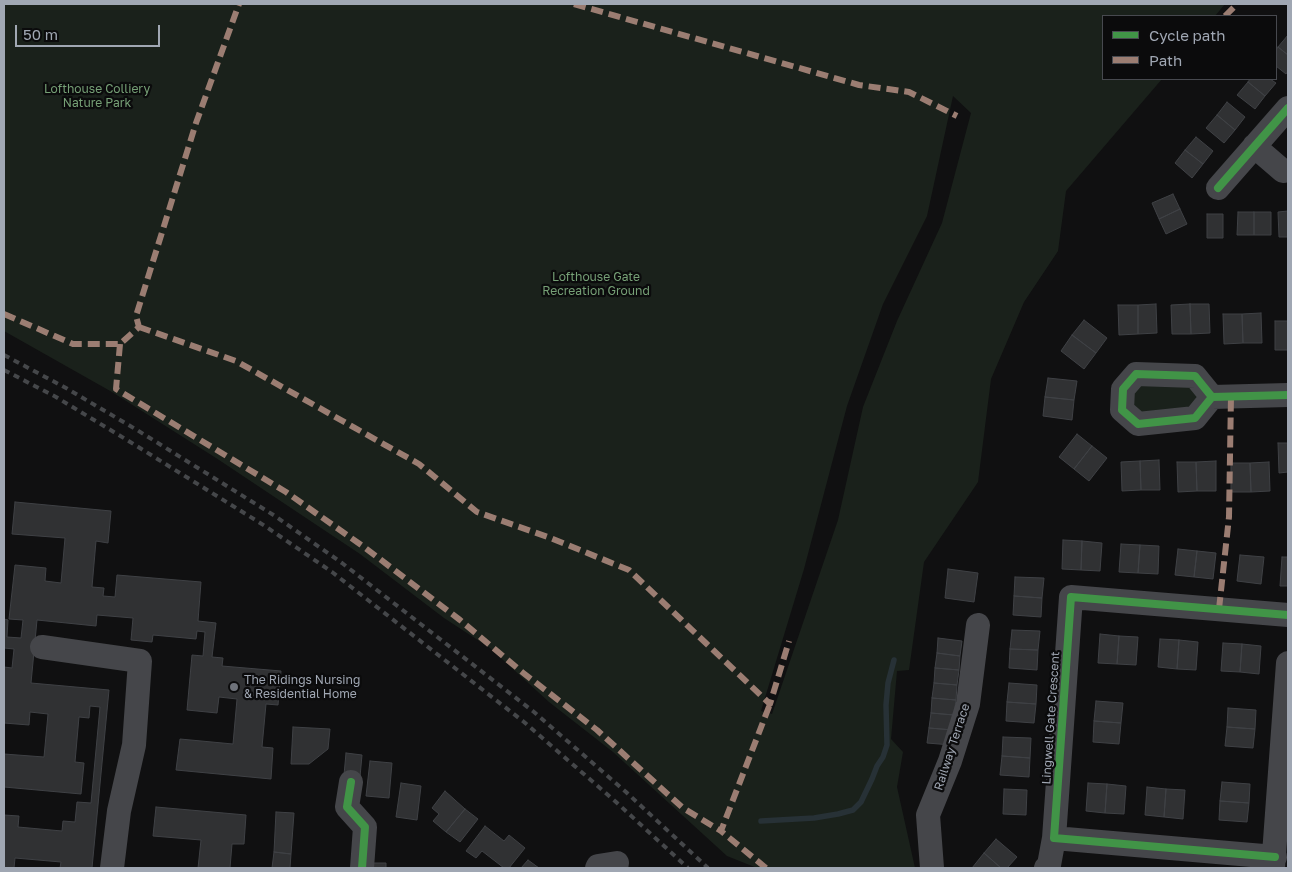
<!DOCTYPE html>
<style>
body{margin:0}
#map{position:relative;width:1292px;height:872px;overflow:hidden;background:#101011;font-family:"Golos Text",sans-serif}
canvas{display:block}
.frame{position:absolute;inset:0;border:5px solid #a0a7b3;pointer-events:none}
.legend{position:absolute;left:1102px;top:15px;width:175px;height:65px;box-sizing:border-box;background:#0b0b0c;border:1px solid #47494f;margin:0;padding:6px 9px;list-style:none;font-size:15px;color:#a0a7b3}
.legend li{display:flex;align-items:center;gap:10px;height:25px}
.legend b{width:25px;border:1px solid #47494f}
.scale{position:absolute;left:15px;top:25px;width:145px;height:22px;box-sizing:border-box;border:2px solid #a0a7b3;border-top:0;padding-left:6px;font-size:15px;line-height:18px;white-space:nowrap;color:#a0a7b3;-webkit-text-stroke:4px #0b0b0c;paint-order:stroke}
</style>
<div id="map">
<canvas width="1292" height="872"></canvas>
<div class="frame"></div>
<ul class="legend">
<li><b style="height:6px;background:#419447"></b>Cycle path</li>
<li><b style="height:6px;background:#9b7d72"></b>Path</li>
</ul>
<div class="scale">50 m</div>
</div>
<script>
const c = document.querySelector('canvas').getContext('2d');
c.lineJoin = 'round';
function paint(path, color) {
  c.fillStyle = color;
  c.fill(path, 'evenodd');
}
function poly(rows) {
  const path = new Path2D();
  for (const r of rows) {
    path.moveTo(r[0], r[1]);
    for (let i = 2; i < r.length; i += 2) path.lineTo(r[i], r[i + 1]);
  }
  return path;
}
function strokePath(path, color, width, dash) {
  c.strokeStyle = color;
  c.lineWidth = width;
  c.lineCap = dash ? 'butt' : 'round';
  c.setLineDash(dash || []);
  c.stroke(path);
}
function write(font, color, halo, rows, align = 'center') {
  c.font = font + ' "Golos Text",sans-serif';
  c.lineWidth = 4.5;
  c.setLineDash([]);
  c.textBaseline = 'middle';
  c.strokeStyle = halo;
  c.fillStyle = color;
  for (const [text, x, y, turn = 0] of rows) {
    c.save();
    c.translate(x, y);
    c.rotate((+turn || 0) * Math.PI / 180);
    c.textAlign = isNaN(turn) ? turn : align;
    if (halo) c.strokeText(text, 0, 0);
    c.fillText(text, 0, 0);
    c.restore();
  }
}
paint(poly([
 [4,4,1225,4,1215,16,1103,16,1103,79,1162,79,1066,191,1058,251,1024,302,991,379,978,482,924,562,909,670,897,671,891,739,903,752,897,787,915,868,757,868,727,856,613,752,549,702,490,648,444,618,360,554,216,458,112,392,4,331],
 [953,96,971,113,942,223,897,321,863,407,838,520,772,714,761,711,804,569,847,406,883,304,927,216],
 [1195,376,1212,397,1195,418,1138,424,1123,389]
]), '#1a211b');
strokePath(poly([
 [761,821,814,818,838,814,853,810,861,802,872,779,877,766,883,757,887,745,886,705,888,683,894,660]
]), '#273136', 5.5);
const building = poly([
 [1288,35,1288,55,1278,47,1288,35],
 [1278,47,1288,55,1288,71,1286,74,1276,66,1276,50,1278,47],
 [1250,79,1270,79,1276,83,1265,96,1248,82,1250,79],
 [1248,82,1265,96,1255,109,1237,95,1248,82],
 [1227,102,1245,117,1235,130,1217,115,1227,102],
 [1217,115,1235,130,1224,143,1206,128,1217,115],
 [1196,137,1213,151,1203,164,1185,150,1196,137],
 [1185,150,1203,164,1192,178,1175,163,1185,150],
 [1173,194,1180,209,1159,219,1152,203,1173,194],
 [1180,209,1187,224,1166,234,1159,219,1180,209],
 [1288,211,1288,237,1279,237,1278,212,1288,211],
 [1238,212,1254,212,1254,235,1237,235,1238,212],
 [1254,212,1271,212,1271,235,1254,235,1254,212],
 [1207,214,1223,214,1223,238,1207,238,1207,214],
 [1156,304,1157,333,1138,334,1138,305,1156,304],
 [1190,304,1209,304,1210,333,1191,334,1190,304],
 [1190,304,1191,334,1172,334,1171,305,1190,304],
 [1118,305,1138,305,1138,334,1119,335,1118,305],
 [1261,313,1262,343,1243,343,1242,314,1261,313],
 [1223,314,1242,314,1243,343,1224,344,1223,314],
 [1084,320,1107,338,1096,353,1072,335,1084,320],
 [1275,321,1288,321,1288,350,1275,350,1275,321],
 [1072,335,1096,353,1084,369,1061,351,1072,335],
 [1048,378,1077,381,1074,400,1045,397,1048,378],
 [1045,397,1074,400,1072,420,1043,416,1045,397],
 [1077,434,1092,446,1074,469,1059,457,1077,434],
 [1278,443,1288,443,1288,472,1279,473,1278,443],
 [1092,446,1107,458,1089,481,1074,469,1092,446],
 [1159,460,1160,490,1141,490,1140,461,1159,460],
 [1140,461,1141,490,1122,491,1121,462,1140,461],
 [1216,461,1216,491,1197,491,1196,462,1216,461],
 [1177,462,1196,462,1197,491,1178,492,1177,462],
 [1269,462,1270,491,1251,492,1250,463,1269,462],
 [1231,463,1250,463,1251,492,1231,492,1231,463],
 [15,502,111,511,108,543,96,541,92,587,104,588,103,596,115,597,117,575,201,582,198,621,216,623,212,657,223,658,222,666,281,671,278,705,266,704,262,747,273,748,271,779,176,770,180,739,233,744,237,699,219,697,217,713,187,710,192,655,203,656,205,632,197,631,196,639,153,635,152,642,131,640,133,618,97,615,96,626,37,620,31,683,109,690,92,868,60,868,61,862,15,858,14,868,4,868,4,815,19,816,18,827,62,831,63,821,75,822,77,802,91,803,100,707,90,706,89,718,79,717,75,762,84,763,81,794,4,787,4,754,44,757,48,714,30,712,29,725,4,723,4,667,12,668,14,649,4,648,4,619,8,620,7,637,21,638,23,620,9,619,15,565,46,568,45,581,61,583,65,538,12,534,15,502],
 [1063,540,1082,541,1081,570,1062,569,1063,540],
 [1082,541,1102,543,1100,571,1081,570,1082,541],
 [1121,544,1140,545,1138,573,1119,572,1121,544],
 [1140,545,1159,546,1158,574,1138,573,1140,545],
 [1178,549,1197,551,1194,577,1175,575,1178,549],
 [1197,551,1216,553,1213,579,1194,577,1197,551],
 [1240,555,1264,557,1261,584,1237,581,1240,555],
 [1282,557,1288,557,1288,586,1280,586,1282,557],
 [948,569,978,573,974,602,945,598,948,569],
 [1015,577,1044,578,1042,598,1014,596,1015,577],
 [1014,596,1042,598,1041,617,1013,615,1014,596],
 [1012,630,1040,631,1038,650,1010,649,1012,630],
 [1100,634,1119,636,1117,664,1098,663,1100,634],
 [1119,636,1138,637,1136,665,1117,664,1119,636],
 [938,638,962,641,960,656,937,653,938,638],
 [1160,639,1179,640,1177,669,1158,667,1160,639],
 [1179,640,1198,642,1196,670,1177,669,1179,640],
 [1223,643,1242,644,1240,672,1221,671,1223,643],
 [1242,644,1261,646,1259,674,1240,672,1242,644],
 [1010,649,1038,650,1037,670,1009,668,1010,649],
 [937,653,960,656,959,670,935,668,937,653],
 [935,668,959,670,957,685,934,683,935,668],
 [934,683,957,685,956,700,932,698,934,683],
 [1009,683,1037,685,1036,704,1007,702,1009,683],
 [932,698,956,700,954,715,931,713,932,698],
 [1096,701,1123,703,1121,723,1094,721,1096,701],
 [1007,702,1036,704,1034,723,1006,721,1007,702],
 [1228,708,1256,710,1255,729,1227,727,1228,708],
 [931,713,954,715,953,730,929,728,931,713],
 [1094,721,1121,723,1119,744,1093,742,1094,721],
 [293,727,330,729,328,749,309,764,291,764,293,727],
 [1227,727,1255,729,1253,748,1225,746,1227,727],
 [929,728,953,730,951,745,927,743,929,728],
 [1003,737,1031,738,1030,758,1002,756,1003,737],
 [346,753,362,755,360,777,344,775,346,753],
 [1002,756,1030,758,1029,777,1000,775,1002,756],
 [370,761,392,763,389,798,366,796,370,761],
 [1222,782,1250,784,1249,803,1220,801,1222,782],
 [401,783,421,786,417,820,396,817,401,783],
 [1088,783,1107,784,1105,813,1086,811,1088,783],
 [1107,784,1126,786,1124,814,1105,813,1107,784],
 [1147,787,1166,789,1164,817,1145,815,1147,787],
 [1004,789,1027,790,1026,815,1003,814,1004,789],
 [1166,789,1185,790,1183,819,1164,817,1166,789],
 [445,791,465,809,446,832,433,821,439,814,432,808,445,791],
 [1220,801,1249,803,1247,822,1219,820,1220,801],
 [156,807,246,815,244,844,232,844,230,868,198,868,201,840,153,836,156,807],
 [465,809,478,819,460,842,446,832,465,809],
 [276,812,294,813,291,854,274,852,276,812],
 [485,826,504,841,509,835,525,848,509,868,504,868,482,851,476,858,466,851,485,826],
 [996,839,1017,857,1007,868,1001,868,984,853,996,839],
 [274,852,291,854,290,868,272,868,274,852],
 [984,853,1001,868,972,868,984,853],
 [528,860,539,868,521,868,528,860],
 [371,863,386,863,386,868,370,868,371,863]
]);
paint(building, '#303133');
strokePath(building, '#3f4145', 1);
strokePath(poly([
 [1254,146,1283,171],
 [1218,188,1288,108],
 [1212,397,1195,376,1136,374,1123,389,1122,410,1138,424,1195,418,1212,397,1288,395],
 [42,647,140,661,134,745,119,811,112,868],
 [351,782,347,807,365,827,362,868],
 [1275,857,1054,838,1071,597,1288,615],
 [597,868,598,866,617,863],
 [932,868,928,815,950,761,968,704,978,625],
 [1046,868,1049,865,1054,838],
 [1273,868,1288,663]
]), '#45464a', 24);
strokePath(poly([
 [4,355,66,388,137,430,275,516,342,563,534,712,626,792,708,868],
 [4,370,56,397,127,440,265,526,332,572,524,722,616,802,688,868]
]), '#45474a', 4, [6, 5]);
strokePath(poly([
 [574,4,859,85,909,92,957,116],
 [1225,16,1237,4],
 [4,314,73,344,120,344,139,327,136,316,196,123,239,4],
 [139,327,236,361,419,464,477,512,548,537,629,570,770,704,789,641],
 [120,344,116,389,286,492,364,547,460,620,522,672,597,730,683,808,721,831],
 [1219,609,1229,517,1231,396],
 [766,868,721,831,770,704]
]), '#9b7d72', 6, [12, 6]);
strokePath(poly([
 [1218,188,1288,108],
 [1212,397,1195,376,1136,374,1123,389,1122,410,1138,424,1195,418,1212,397,1288,395],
 [351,782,347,807,365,827,362,868],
 [1275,857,1054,838,1071,597,1288,615]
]), '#419447', 8);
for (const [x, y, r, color] of [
 [234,687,5,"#6e727a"]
]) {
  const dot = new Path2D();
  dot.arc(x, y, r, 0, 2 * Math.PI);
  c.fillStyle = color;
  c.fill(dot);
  strokePath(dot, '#0b0b0c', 2);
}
write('12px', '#76a076', '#0b0b0c', [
 ["Lofthouse Colliery",97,89],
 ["Nature Park",97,103],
 ["Lofthouse Gate",596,277],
 ["Recreation Ground",596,291]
]);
write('12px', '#a0a7b3', '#0b0b0c', [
 ["The Ridings Nursing",244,680],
 ["& Residential Home",244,694]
], 'left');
write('12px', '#a0a7b3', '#0b0b0c', [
 ["Lingwell Gate Crescent",1051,718,-86],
 ["Railway Terrace",952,747,-72]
]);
</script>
